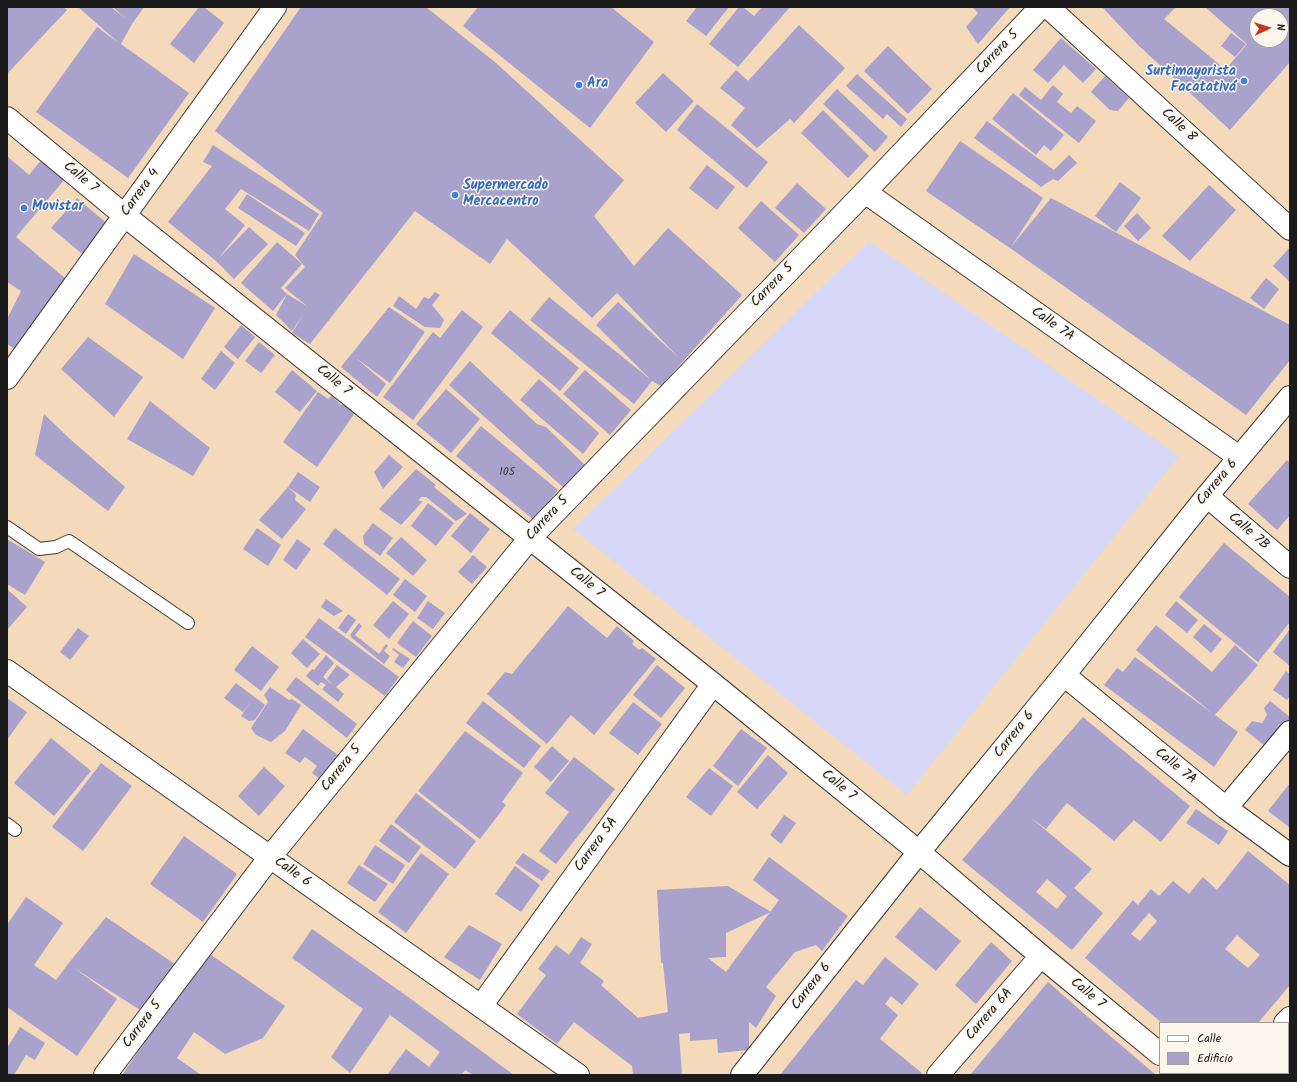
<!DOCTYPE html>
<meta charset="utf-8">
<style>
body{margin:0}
#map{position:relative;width:1297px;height:1082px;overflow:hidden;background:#f4d9bb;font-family:Kalam,sans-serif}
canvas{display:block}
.frame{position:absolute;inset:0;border:8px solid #1c1c1c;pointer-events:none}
.legend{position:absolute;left:1159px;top:1022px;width:130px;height:52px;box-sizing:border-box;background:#fbf7ec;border:1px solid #a29f99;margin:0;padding:5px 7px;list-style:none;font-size:12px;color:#1c1c1c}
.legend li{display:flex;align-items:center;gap:8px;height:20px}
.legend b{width:20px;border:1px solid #a29f99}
.north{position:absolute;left:1249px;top:8px;width:40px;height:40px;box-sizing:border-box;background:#fbf7ec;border:1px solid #a29f99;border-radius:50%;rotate:86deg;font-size:11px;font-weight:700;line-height:16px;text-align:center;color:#1c1c1c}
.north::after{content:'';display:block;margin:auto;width:14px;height:18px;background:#c8321e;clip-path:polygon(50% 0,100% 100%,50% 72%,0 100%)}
</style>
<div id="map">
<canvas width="1297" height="1082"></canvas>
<div class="frame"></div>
<ul class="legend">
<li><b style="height:5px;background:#fff"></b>Calle</li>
<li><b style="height:11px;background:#a8a2cd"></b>Edificio</li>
</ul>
<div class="north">N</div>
</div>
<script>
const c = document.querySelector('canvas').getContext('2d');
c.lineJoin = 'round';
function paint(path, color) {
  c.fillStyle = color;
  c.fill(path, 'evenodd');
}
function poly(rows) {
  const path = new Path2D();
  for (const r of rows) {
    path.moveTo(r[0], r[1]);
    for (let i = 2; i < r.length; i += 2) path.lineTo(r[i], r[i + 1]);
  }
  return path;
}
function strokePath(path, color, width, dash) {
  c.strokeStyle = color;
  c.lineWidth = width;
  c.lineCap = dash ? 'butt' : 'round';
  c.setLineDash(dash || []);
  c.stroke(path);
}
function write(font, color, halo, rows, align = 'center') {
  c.font = font + ' Kalam,sans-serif';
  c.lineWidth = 3;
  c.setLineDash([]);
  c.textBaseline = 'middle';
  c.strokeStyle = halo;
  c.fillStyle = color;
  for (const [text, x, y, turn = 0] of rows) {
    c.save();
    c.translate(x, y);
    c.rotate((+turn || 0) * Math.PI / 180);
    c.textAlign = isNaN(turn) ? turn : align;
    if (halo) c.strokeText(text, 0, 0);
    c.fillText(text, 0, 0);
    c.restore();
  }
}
paint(poly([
 [869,241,1179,456,907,795,573,529]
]), '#d7d7f8');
paint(poly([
 [7,7,64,7,67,10,7,74],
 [78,7,111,7,126,19,113,7,144,7,132,24,121,44,189,93,128,178,36,112,97,27,119,43],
 [199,7,204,7,224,23,194,63,170,44],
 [301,7,426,7,496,63,624,180,594,216,634,266,668,228,742,295,661,386,652,381,634,404,530,320,549,297,651,380,596,325,618,302,679,358,617,293,592,318,507,239,490,264,415,211,310,344,292,333,303,315,292,331,276,315,287,294,308,307,285,288,305,267,295,255,323,213,215,131],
 [478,7,611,7,654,42,590,128,463,26],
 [697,7,729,7,706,36,686,21],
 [739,7,743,7,754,16,762,7,790,7,738,67,709,44],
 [972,7,1010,7,978,44,966,27,978,13],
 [1102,7,1176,7,1164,19,1225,69,1221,75,1247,44,1205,7,1290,7,1290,62,1230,130,1138,45],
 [1257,16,1281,16,1281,40,1257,40],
 [799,25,845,68,794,123,790,119,757,148,731,125,745,108,720,88,736,70,755,87,748,81],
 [1231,33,1246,44,1235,57,1221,46],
 [1061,38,1096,69,1083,83,1064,65,1048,83,1033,70],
 [888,46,932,89,908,114,864,71],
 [663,73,694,101,666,132,635,103],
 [857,74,907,119,901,127,887,114,883,119,846,86],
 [1105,76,1129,98,1118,111,1110,110,1091,92],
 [1053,85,1063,94,1057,102,1071,113,1077,106,1096,121,1079,143,1019,95,1025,87,1041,100],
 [837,89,888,137,875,152,823,104],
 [1013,93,1064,135,1051,151,1044,145,1036,155,992,119],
 [697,104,768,162,747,188,677,130],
 [823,110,869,156,848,178,801,133],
 [987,121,1054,170,1069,155,1077,163,1058,181,1053,179,1041,187,974,138],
 [960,141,1043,198,1011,247,1051,198,1290,325,1290,360,1246,415,1010,248,926,191],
 [213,145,319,214,309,231,241,189,225,209,245,225,218,259,249,227,268,244,234,279,216,261,168,222,212,166,203,162],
 [7,156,29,175,42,159,65,179,16,237,72,284,23,354,7,344,7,319,21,291,7,282],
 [707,165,735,187,717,210,689,188],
 [1120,182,1141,198,1116,232,1095,216],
 [797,183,826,209,804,233,775,208],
 [1209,185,1236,210,1190,261,1162,236],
 [247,194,305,233,296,246,238,208],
 [77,198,116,231,92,262,51,228],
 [761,201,799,235,775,262,738,228],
 [1137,213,1151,228,1138,241,1124,226],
 [277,242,302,264,281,288,287,294,273,311,241,283],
 [1290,247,1290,282,1273,266],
 [134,254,215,308,183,359,105,304],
 [1266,278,1279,289,1264,309,1250,298],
 [435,292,440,295,432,305,444,320,440,328,425,327,393,306,399,296,416,309,424,297,429,299],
 [389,307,425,332,390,383,356,358,386,384,377,397,341,367],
 [462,310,483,327,413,420,383,397,433,332,440,338],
 [510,310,579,368,560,391,491,333],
 [241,325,255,337,238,359,224,347],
 [88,337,143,377,114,417,61,369],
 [259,342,275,355,261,373,245,361],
 [221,351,235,363,215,390,201,379],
 [470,361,537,424,546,427,585,465,564,488,449,385],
 [292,370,317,391,300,412,275,392],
 [585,370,631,410,610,435,563,394],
 [539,379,599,433,583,454,520,400],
 [446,389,480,419,451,453,416,424],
 [318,392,328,399,332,396,341,405,347,402,357,410,317,467,283,442],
 [150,401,210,448,193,476,127,439],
 [44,414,70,439,125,487,108,511,35,455],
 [481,426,558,490,534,520,456,456],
 [389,455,403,467,383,489,374,472],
 [1287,460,1290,463,1290,515,1277,530,1248,504],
 [416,469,436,485,434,487,467,514,456,521,426,497,421,497,418,501,423,501,401,525,379,509],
 [298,472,320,487,310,502,288,487,296,495,295,500,306,509,282,539,259,520,288,487],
 [428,503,454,523,436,546,411,526],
 [470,513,490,529,471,553,451,536],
 [373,523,393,538,380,556,364,544,363,536],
 [257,528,281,545,268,566,243,549],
 [335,528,400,579,387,595,323,544],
 [401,537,427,560,413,576,386,553],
 [7,539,45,562,25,595,7,584],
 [297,539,311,549,296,570,283,560],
 [1224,543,1290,597,1290,622,1258,662,1179,597],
 [473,555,487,567,472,584,458,572],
 [405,579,427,596,415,612,393,595],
 [7,589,27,607,7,630],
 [326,599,343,611,334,616,321,607],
 [393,601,409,614,389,639,373,625],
 [428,601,445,613,433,629,417,618],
 [1176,601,1198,620,1187,633,1165,615],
 [568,606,607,638,617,626,634,641,632,644,639,650,642,648,656,659,594,735,571,715,547,744,487,694,505,672,512,674],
 [348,614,356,620,346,634,338,628],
 [319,618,399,677,385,696,305,637],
 [413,621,432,636,416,657,397,643],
 [359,623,362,626,355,635,379,654,386,644,388,646,384,651,390,656,384,664,352,638,350,635],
 [1204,624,1222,639,1211,653,1193,637],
 [1156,625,1212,672,1235,645,1258,665,1215,715,1238,732,1214,767,1104,685,1117,668,1123,672,1135,657,1212,713,1136,650],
 [78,628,89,636,70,660,60,652],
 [1290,629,1290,666,1273,652],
 [303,639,320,654,307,668,291,653],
 [252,646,279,667,261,691,234,670],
 [393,648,410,659,403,668,394,662,399,655,392,649],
 [326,655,334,663,323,677,334,686,327,679,337,665,350,675,336,687,344,694,338,702,322,689,326,685,321,682,318,686,306,676,312,669,314,670],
 [657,665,685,688,661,718,633,695],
 [1286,671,1290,674,1290,696,1287,700,1273,690],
 [296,677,357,724,347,738,286,690],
 [236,683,265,705,255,720,249,721,241,716,251,702,243,712,224,698],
 [270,687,289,700,292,699,301,705,285,731,271,742,256,735,251,728,268,702,264,695],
 [7,698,27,712,7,740],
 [483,701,541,746,524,768,466,723],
 [1270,701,1290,717,1290,725,1270,750,1245,730,1252,721,1262,723,1267,715,1264,708],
 [633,702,662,724,638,755,609,733],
 [1083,717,1190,806,1161,842,1134,820,1114,841,1067,803,1046,829,1030,817,1092,869,1074,888,1103,913,1072,950,962,860,1012,801,1033,774],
 [1047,879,1067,896,1057,909,1036,892],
 [303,729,338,755,320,779,312,773,317,766,305,757,300,763,285,753],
 [741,729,767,748,738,786,713,766],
 [465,731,523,773,502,802,506,805,480,839,418,791],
 [51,738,91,771,54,816,14,783],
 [552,746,569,761,551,782,534,767],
 [768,755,788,773,757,809,737,792],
 [574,757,615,789,556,864,539,851,569,812,545,793],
 [101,763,132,786,83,851,52,827],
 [264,767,285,786,259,816,238,796],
 [709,768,733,786,711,816,686,797],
 [1290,783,1290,828,1268,811],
 [416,793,476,841,455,869,394,822],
 [1196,809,1228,831,1219,845,1186,823],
 [784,815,796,823,781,844,770,835],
 [391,824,421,847,409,863,379,841],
 [184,836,237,874,203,922,150,884],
 [375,845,405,865,393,884,363,864],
 [1248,851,1290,885,1290,985,1258,1023,1162,1023,1085,958,1133,900,1138,905,1151,889,1159,896,1173,881,1189,894,1203,877,1217,890],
 [1149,913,1157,921,1140,941,1131,934],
 [1237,935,1260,955,1248,968,1225,949],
 [421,853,449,874,406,933,378,912],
 [523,853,550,871,542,881,515,863],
 [769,857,848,916,822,951,816,945,795,952,766,987,776,996,756,1028,749,1022,749,1050,718,1053,717,1039,690,1041,690,1033,679,1034,682,1075,633,1075,632,1066,574,1022,557,1044,517,1014,546,975,538,969,556,945,569,955,581,937,592,944,580,963,604,981,601,985,638,1018,668,1012,663,963,661,963,657,890,728,886,771,912,726,933,726,957,708,958,726,972,779,900,753,880],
 [359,865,388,884,375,902,347,883],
 [515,866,540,885,521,912,495,894],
 [26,897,63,923,34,965,56,980,68,964,106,917,182,969,148,1015,74,968,117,999,77,1056,7,1007,7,925],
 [920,907,961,941,936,971,895,937],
 [469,925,502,944,480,980,444,957],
 [312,929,404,994,514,1075,473,1075,465,1070,461,1075,387,1075,406,1049,429,1067,440,1052,390,1015,350,1073,331,1057,363,1009,292,958],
 [991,942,1012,961,976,1004,955,985],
 [207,952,285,1006,263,1038,225,1054,194,1032,177,1058,201,1075,122,1075],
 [885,957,919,984,902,1005,891,996,885,1004,898,1015,880,1039,922,1073,920,1075,780,1075,856,980,863,985],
 [1048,982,1095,1023,1156,1075,970,1075],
 [20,1027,45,1043,35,1060,26,1055,14,1075,7,1075,7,1048],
 [1290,1062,1290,1075,1278,1075,1280,1073,1288,1073,1288,1064]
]), '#a8a2cd');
const service = poly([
 [7,527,39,549,56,547,69,541,188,623],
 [7,824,15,830]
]);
const minor = poly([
 [1048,7,1290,229],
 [7,118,124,215,713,684,919,852,1041,956,1160,1054],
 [865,192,1239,457],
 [7,378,275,7],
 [1207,496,1290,567],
 [7,671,270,857],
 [1064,675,1226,808,1290,855],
 [1226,808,1290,732],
 [481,1006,713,684],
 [1183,1073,1186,1075],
 [938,1075,1041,956]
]);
const tertiary = poly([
 [270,857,578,1075],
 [1285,1023,1290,1018],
 [742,1075,919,852,1064,675,1207,496,1290,397],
 [1237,1075,1238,1073]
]);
const secondary = poly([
 [105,1075,270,857,530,538,865,192,1041,7]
]);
strokePath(service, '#3c3834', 14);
strokePath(minor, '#3c3834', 24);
strokePath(tertiary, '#3c3834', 24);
strokePath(secondary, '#3c3834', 24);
strokePath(service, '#fff', 12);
strokePath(minor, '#fff', 22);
strokePath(tertiary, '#fff', 22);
strokePath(secondary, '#fff', 22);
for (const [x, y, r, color] of [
 [1244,81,4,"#3f7fe0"],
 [579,85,4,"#3f7fe0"],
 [455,195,4,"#3f7fe0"],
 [24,208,4,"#3f7fe0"]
]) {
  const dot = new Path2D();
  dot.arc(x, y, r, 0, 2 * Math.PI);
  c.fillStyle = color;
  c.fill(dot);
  strokePath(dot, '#fbf7ec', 1.5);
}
write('12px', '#3f3e48', null, [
 ["105",507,473]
]);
write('14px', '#1c1c1c', '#fbf7ec', [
 ["Carrera 5",998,53,-46],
 ["Calle 8",1178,126,43],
 ["Calle 7",80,178,40],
 ["Carrera 4",141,193,-54],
 ["Carrera 5",773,286,-46],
 ["Calle 7A",1052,325,35],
 ["Calle 7",333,381,39],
 ["Carrera 6",1218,483,-50],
 ["Carrera 5",548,519,-47],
 ["Calle 7B",1248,532,41],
 ["Calle 7",586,583,39],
 ["Carrera 6",1015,735,-51],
 ["Calle 7A",1175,767,39],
 ["Carrera 5",342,769,-51],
 ["Calle 7",838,786,39],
 ["Carrera 5A",597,845,-54],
 ["Calle 6",292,873,35],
 ["Carrera 6",812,987,-52],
 ["Calle 7",1087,994,39],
 ["Carrera 6A",990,1015,-49],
 ["Carrera 5",143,1025,-53]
]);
write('bold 14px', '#366cbe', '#fbf7ec', [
 ["Surtimayorista",1236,73,"right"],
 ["Facatativá",1236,89,"right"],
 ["Ara",587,85],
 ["Supermercado",463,187],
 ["Mercacentro",463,203],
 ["Movistar",32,208]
], 'left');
</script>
